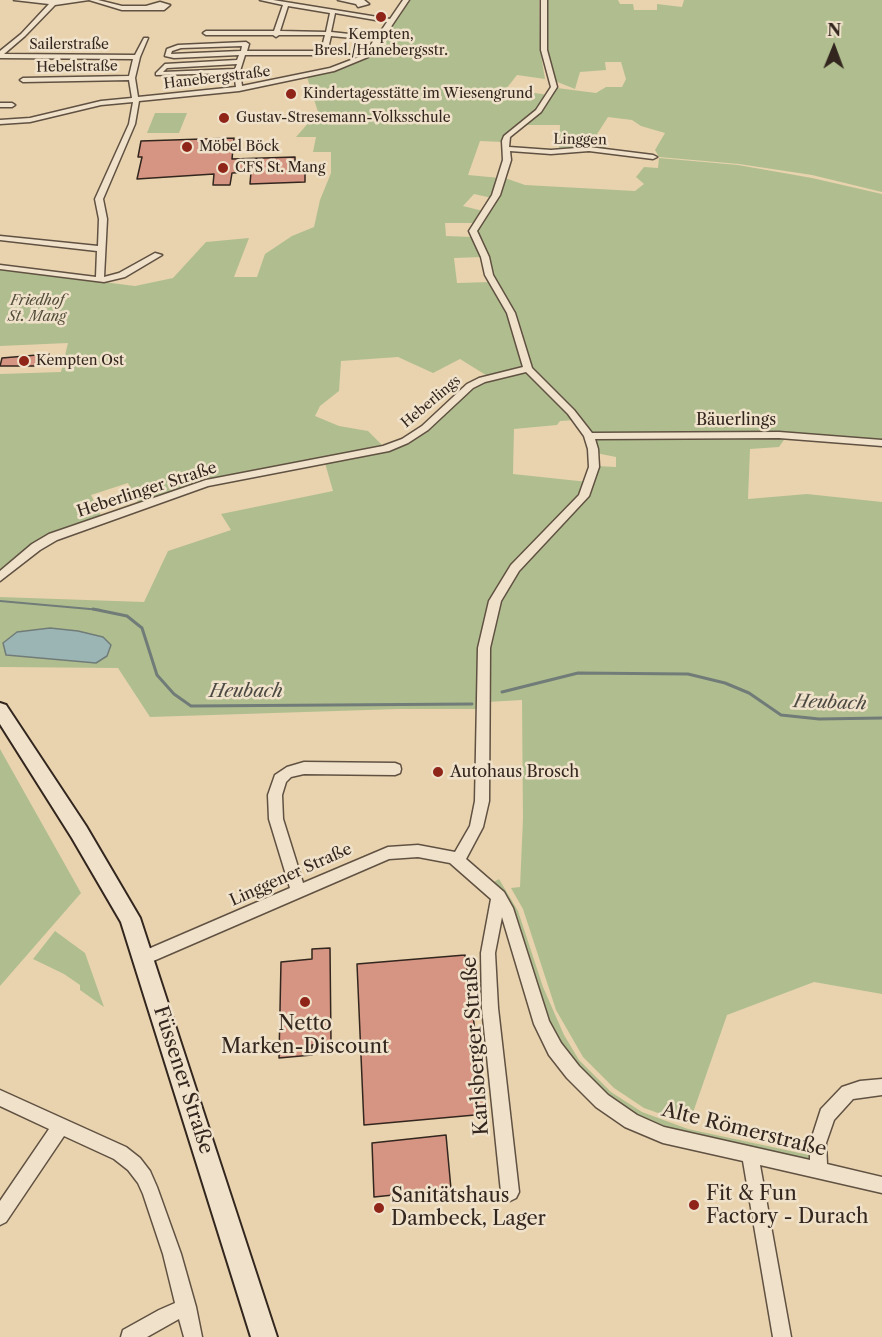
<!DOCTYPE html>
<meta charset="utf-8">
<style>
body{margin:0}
#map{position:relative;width:882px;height:1337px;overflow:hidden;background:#e8d3ae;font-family:"Libre Caslon Text",serif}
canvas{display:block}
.north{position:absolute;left:804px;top:18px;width:60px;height:60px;-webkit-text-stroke:4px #f0e2ca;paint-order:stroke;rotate:1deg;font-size:16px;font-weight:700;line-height:24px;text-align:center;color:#33261e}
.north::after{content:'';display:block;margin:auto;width:21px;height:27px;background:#33261e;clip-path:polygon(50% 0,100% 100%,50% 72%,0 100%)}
</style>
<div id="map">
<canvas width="882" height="1337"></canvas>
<div class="north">N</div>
</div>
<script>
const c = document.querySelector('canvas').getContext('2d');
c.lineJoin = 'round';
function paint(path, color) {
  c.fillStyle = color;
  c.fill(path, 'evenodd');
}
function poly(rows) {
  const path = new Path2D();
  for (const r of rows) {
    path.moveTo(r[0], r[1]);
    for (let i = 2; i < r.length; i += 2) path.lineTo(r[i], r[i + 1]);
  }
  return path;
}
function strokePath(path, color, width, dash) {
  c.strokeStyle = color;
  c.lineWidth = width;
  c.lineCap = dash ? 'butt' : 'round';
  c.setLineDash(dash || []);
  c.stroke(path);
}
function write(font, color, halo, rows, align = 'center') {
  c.font = font + ' "Libre Caslon Text",serif';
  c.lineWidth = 5;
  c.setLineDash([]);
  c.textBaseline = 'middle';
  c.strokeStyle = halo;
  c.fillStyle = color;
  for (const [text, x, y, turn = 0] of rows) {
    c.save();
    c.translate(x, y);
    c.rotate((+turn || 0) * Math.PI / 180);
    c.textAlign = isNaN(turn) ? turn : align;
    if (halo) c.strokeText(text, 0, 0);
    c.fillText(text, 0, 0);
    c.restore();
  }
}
paint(poly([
 [408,0,539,0,540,49,545,79,517,75,506,89,549,95,544,102,503,142,480,141,468,175,500,178,492,198,474,194,463,206,483,211,474,223,445,223,446,236,473,237,483,257,454,258,457,283,491,282,509,313,525,368,489,377,460,359,433,373,398,357,341,361,339,391,320,406,315,416,339,426,368,431,384,447,205,481,139,505,128,483,91,495,102,518,51,536,0,571,0,374,61,372,68,343,0,346,0,269,135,286,173,278,206,242,249,238,234,277,257,277,265,254,292,236,314,227,320,200,331,173,331,152,313,152,316,137,296,137,318,112,307,77,356,63,368,57],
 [546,0,618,0,620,4,633,4,634,10,657,10,657,4,682,7,684,0,882,0,882,192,812,175,739,164,659,157,655,150,665,133,641,126,632,120,608,117,592,142,606,145,606,150,559,149,560,125,523,125,542,111,557,88,596,93,606,87,622,87,626,79,621,62,605,62,606,70,580,72,575,89,555,81,546,50],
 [155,113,187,113,179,133,147,133],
 [659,158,738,165,812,178,882,194,882,442,803,434,591,435,530,369,476,231,505,178,525,185,635,191,644,184,636,177,644,167,658,168],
 [527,371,575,420,560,421,557,425,514,429,513,474,588,482,582,495,492,600,480,709,398,709,150,717,118,668,0,667,0,597,144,602,168,551,231,530,221,514,333,491,325,463,409,442,459,395,483,381],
 [78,631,103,637,111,645,95,663,6,655,3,643],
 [786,437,779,447,750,449,748,499,807,494,882,502,882,994,814,982,727,1015,689,1124,644,1108,614,1088,583,1057,556,1010,523,909,511,888,520,887,523,818,522,700,487,702,488,648,498,602,518,569,555,533,586,496,596,466,616,467,616,457,596,453,592,438],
 [0,749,81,893,0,986],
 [499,879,518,911,543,987,564,1035,579,1060,611,1092,642,1112,688,1129,809,1155,808,1163,664,1130,633,1117,576,1069,548,1022,492,883],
 [55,931,85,953,104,1007,80,990,80,985,64,974,33,959]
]), '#b0be8f');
const water = poly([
 [50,628,78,631,103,637,111,645,107,656,96,663,6,655,3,643,17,632,50,628]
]);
paint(water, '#9bb5b5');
strokePath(water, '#717c79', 1.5);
strokePath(poly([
 [0,601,101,610]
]), '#717c79', 2);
strokePath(poly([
 [93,609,127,616,142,628,157,675,174,694,191,706,472,704],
 [502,692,578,673,688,674,725,683,749,693,781,715,819,719,882,718]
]), '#717c79', 3);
const building = poly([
 [234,138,232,159,295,157,295,163,305,163,305,182,250,184,251,172,232,173,230,185,213,185,214,174,137,179,142,157,138,157,141,141,234,138],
 [49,354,46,366,0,366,2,358,49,354],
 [330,948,331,1043,312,1045,312,1055,279,1058,281,962,312,959,312,949,330,948],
 [465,955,486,1114,364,1125,357,964,465,955],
 [446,1135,451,1189,374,1197,372,1143,446,1135]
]);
paint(building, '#d69583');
strokePath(building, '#33261e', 1.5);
const street = poly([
 [14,0,89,0,55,5,25,36,4,54,135,55,144,38,148,38,140,57,135,78,138,97,236,87,234,73,156,75,156,73,165,64,237,60,239,55,174,58,165,56,167,49,178,45,246,42,249,44,247,51,321,51,325,35,279,35,276,37,273,35,206,35,203,33,206,31,274,31,283,5,260,0,273,0,390,19,403,0,409,0,382,40,368,57,334,71,239,91,139,101,135,124,103,199,107,219,104,277,119,273,155,253,162,255,125,277,104,282,0,269,0,265,96,277,97,251,0,240,0,236,98,246,99,219,95,199,129,124,133,102,101,105,30,122,0,124,0,120,30,118,101,101,132,98,129,80,23,82,20,80,23,78,129,76,133,59,0,58,0,51,21,34,49,4,14,0],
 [288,6,330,13,326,32,280,31,288,6],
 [335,13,387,22,377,37,331,32,335,13],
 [331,36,374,40,364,55,330,68,242,86,240,71,245,55,324,55,327,53,331,36],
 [242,46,241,51,171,54,172,51,181,48,242,46],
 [237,64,235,69,163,72,167,68,237,64],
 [89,0,98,0,122,6,146,6,160,2,170,5,164,10,122,10,89,0],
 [338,0,364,0,369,4,358,7,356,4,338,0],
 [541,0,547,0,547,50,557,87,541,112,510,137,509,147,551,150,589,147,653,155,657,157,653,159,589,151,551,154,510,151,511,160,500,195,477,231,489,257,493,275,515,313,532,368,574,410,592,433,779,432,882,440,882,446,779,438,595,439,598,449,599,467,589,496,519,571,501,601,490,648,489,801,483,827,466,859,504,892,513,908,549,1021,561,1043,579,1066,608,1095,637,1115,664,1127,810,1160,810,1143,821,1109,842,1087,860,1081,882,1079,882,1095,853,1099,834,1120,826,1143,827,1164,882,1177,882,1193,760,1165,791,1337,773,1337,743,1161,663,1143,625,1127,596,1107,567,1078,549,1055,534,1024,502,917,495,953,498,1008,519,1192,516,1198,510,1201,504,1198,501,1192,482,1008,481,953,491,899,450,863,418,857,389,859,144,965,139,963,137,958,139,953,290,888,269,819,268,795,275,775,287,767,304,762,395,763,400,765,401,769,400,773,395,775,304,774,291,777,286,782,282,795,283,819,303,883,388,847,418,845,455,852,470,826,475,801,478,648,489,601,511,565,579,495,589,467,588,449,584,436,568,414,526,372,485,382,473,388,428,430,408,443,389,451,208,486,57,540,40,550,0,581,0,571,32,544,49,534,206,480,383,446,402,439,422,426,467,384,479,378,523,367,507,313,485,275,481,257,469,231,492,195,503,160,502,141,504,136,536,110,551,87,541,50,541,0],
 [0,103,12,103,15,105,12,107,0,107,0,103],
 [0,1090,126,1147,140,1158,150,1171,157,1187,181,1254,196,1307,202,1337,184,1337,179,1319,147,1337,121,1337,123,1330,159,1310,175,1303,163,1254,143,1194,138,1183,128,1170,114,1159,64,1136,6,1222,0,1225,0,1201,49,1129,0,1106,0,1090]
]);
const secondary = poly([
 [0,703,6,705,86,826,140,918,277,1337,251,1337,121,922,72,838,0,724,0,703]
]);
strokePath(street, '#605142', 3);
strokePath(secondary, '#33261e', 4);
paint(street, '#f0e2ca');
paint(secondary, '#f0e2ca');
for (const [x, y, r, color] of [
 [381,17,6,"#8f2418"],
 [291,94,6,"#8f2418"],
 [224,118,6,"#8f2418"],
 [187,147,6,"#8f2418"],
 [223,168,6,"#8f2418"],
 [24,361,6,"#8f2418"],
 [438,772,6,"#8f2418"],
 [305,1002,6,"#8f2418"],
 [694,1205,6,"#8f2418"],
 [379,1208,6,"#8f2418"]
]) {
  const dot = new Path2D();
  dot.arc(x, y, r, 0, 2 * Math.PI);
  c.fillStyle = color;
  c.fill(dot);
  strokePath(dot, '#f0e2ca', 2);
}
write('14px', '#33261e', '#f0e2ca', [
 ["Kempten,",381,35,"center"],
 ["Bresl./Hanebergsstr.",381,51,"center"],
 ["Kindertagesstätte im Wiesengrund",303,94],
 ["Gustav-Stresemann-Volksschule",236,118],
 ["Möbel Böck",199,147],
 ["CFS St. Mang",235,168],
 ["Kempten Ost",36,361]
], 'left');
write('14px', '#33261e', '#f0e2ca', [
 ["Sailerstraße",69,45],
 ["Hebelstraße",77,67,-1],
 ["Hanebergstraße",217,78,-7],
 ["Linggen",580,140,1],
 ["Heberlings",431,402,-40]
]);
write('italic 14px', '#524c3a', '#f0e2ca', [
 ["Friedhof",37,301],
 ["St. Mang",37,317]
]);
write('16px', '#33261e', '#f0e2ca', [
 ["Bäuerlings",736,420],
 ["Heberlinger Straße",147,490,-18],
 ["Linggener Straße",291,875,-24]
]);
write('16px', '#33261e', '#f0e2ca', [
 ["Autohaus Brosch",450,772]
], 'left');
write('italic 18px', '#4d4a44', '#f0e2ca', [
 ["Heubach",246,692],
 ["Heubach",830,703,2]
]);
write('20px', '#33261e', '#f0e2ca', [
 ["Netto",305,1024,"center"],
 ["Marken-Discount",305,1047,"center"],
 ["Fit & Fun",706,1194],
 ["Factory - Durach",706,1217],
 ["Sanitätshaus",391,1196],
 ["Dambeck, Lager",391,1219]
], 'left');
write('20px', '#33261e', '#f0e2ca', [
 ["Karlsberger Straße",476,1046,-94],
 ["Füssener Straße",183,1080,72],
 ["Alte Römerstraße",744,1130,14]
]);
</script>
